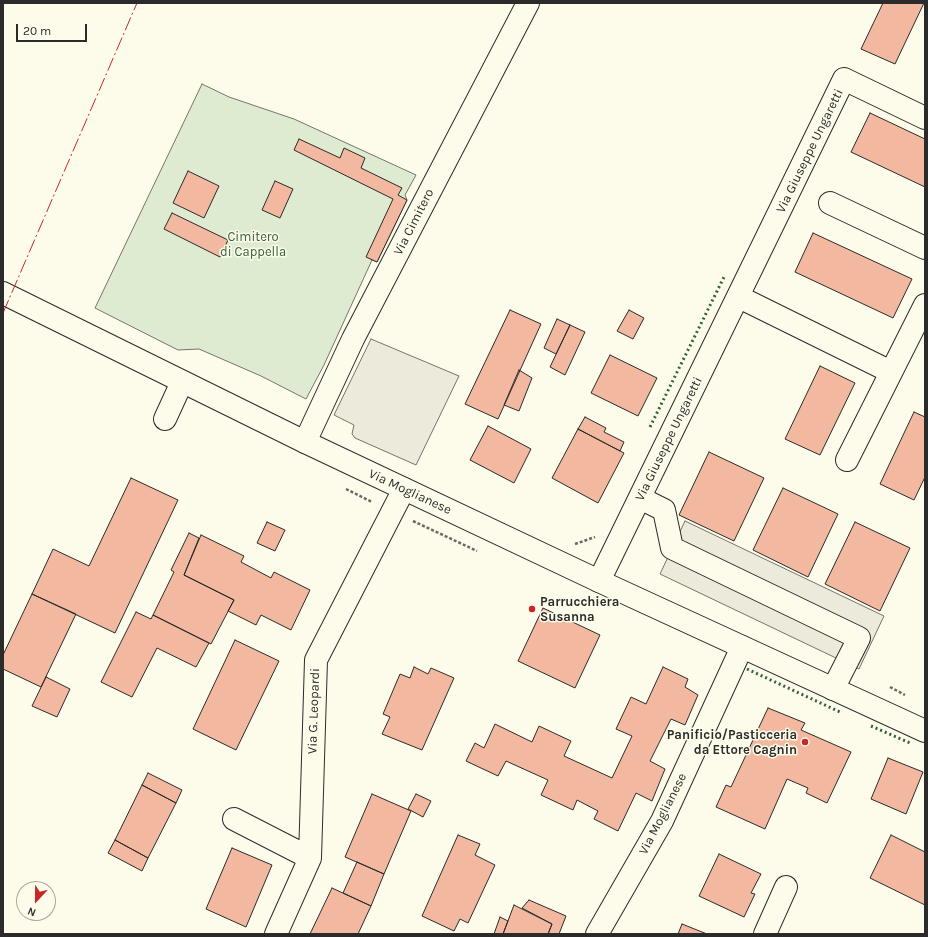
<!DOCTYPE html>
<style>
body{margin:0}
#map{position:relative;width:928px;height:937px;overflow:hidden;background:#fdfbea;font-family:Karla,sans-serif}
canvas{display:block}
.frame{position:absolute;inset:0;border:4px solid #2b2b2b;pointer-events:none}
.north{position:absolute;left:16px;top:881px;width:40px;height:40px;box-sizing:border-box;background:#fdfbea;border:1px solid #a9a89e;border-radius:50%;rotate:202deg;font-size:11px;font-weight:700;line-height:16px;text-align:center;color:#2b2b2b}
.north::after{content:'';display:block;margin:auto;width:14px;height:18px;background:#c62828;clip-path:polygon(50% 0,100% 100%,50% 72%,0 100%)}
.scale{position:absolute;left:16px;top:24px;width:71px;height:18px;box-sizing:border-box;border:2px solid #2b2b2b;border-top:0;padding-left:5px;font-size:12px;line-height:14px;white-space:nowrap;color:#2b2b2b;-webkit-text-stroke:3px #fdfbea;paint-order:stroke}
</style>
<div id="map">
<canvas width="928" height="937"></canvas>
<div class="frame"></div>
<div class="north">N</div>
<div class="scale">20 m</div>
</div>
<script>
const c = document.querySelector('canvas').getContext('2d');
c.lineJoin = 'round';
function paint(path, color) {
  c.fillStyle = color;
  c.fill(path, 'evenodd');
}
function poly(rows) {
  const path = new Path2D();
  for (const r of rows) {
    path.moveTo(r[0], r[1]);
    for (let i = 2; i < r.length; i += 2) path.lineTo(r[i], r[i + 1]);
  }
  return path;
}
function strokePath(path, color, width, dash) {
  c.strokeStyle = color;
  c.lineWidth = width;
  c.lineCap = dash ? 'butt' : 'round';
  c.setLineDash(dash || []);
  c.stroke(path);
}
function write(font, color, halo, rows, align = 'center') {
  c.font = font + ' Karla,sans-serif';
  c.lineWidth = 3;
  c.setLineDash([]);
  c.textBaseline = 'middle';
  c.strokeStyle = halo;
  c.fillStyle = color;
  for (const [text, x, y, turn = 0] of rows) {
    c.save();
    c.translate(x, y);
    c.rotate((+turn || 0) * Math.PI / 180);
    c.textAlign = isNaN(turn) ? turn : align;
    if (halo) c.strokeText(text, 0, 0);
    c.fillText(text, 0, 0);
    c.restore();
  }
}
const green = poly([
 [202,84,229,97,294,119,416,175,405,195,407,200,377,262,372,260,324,365,306,399,261,376,199,349,178,350,95,308,202,84]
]);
paint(green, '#deebd1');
strokePath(green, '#74746e', 1);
const parking = poly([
 [371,339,459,376,416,465,355,438,352,434,354,425,334,415,371,339],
 [685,521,884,616,859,669,660,574,685,521]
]);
paint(parking, '#eceadb');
strokePath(parking, '#74746e', 1);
const building = poly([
 [883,3,924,3,895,64,861,49,883,3],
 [870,113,925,139,925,187,851,152,870,113],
 [299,139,340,158,344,148,365,158,361,168,402,188,398,195,407,200,377,262,366,257,393,199,294,150,299,139],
 [188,171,219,186,204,218,173,203,188,171],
 [275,181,293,189,280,218,262,210,275,181],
 [172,213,228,240,220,257,164,229,172,213],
 [813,233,912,279,893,318,795,272,813,233],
 [510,310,541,324,498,419,465,404,510,310],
 [629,310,644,318,633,339,617,331,629,310],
 [557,319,570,325,556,354,544,348,557,319],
 [570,325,585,332,565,375,550,367,570,325],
 [610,355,657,378,638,416,591,393,610,355],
 [820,366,855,383,820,455,785,439,820,366],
 [519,370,532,378,519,411,504,405,519,370],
 [914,412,925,417,925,477,914,500,880,484,914,412],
 [585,417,606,428,604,432,624,442,620,451,578,429,585,417],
 [488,426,531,449,514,483,470,460,488,426],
 [578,429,624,453,598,503,552,478,578,429],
 [709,452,764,478,734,541,679,515,709,452],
 [131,478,178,500,115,633,32,594,53,549,89,566,131,478],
 [783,488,838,514,808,577,753,550,783,488],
 [267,522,285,530,275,551,257,543,267,522],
 [855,522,910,548,880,611,825,584,855,522],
 [189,533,199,538,184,575,234,600,211,644,153,615,174,572,171,570,189,533],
 [201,535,244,556,241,562,271,578,274,572,310,590,291,630,261,615,256,625,228,611,234,600,184,575,201,535],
 [32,594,76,614,41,687,3,669,3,655,32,594],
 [543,608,600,635,575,688,518,661,543,608],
 [136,612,151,619,153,615,209,643,196,667,157,648,132,697,101,682,136,612],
 [235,640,279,661,236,750,193,729,235,640],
 [414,667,428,674,431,668,454,678,422,750,382,734,390,717,383,714,400,674,410,678,414,667],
 [663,667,688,679,685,687,698,695,685,725,671,719,650,761,665,769,652,801,636,793,618,831,594,819,598,811,577,800,573,810,541,795,548,780,506,761,498,776,466,761,475,743,484,748,495,724,532,742,539,726,571,741,564,756,612,778,632,736,616,729,631,697,646,704,663,667],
 [46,677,70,689,57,717,32,706,46,677],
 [768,708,805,723,801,730,851,752,827,803,806,793,808,788,787,779,765,829,716,807,726,785,731,787,768,708],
 [888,758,923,772,906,814,871,799,888,758],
 [148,773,182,790,176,803,142,785,148,773],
 [142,785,176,803,148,858,115,840,142,785],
 [372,794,411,811,384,874,345,857,372,794],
 [416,794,431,801,423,817,408,809,416,794],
 [458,835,480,844,475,855,495,865,468,923,460,919,454,931,422,916,458,835],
 [891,835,925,852,925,905,870,878,891,835],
 [115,840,148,858,142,871,108,853,115,840],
 [232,848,272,865,246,927,206,909,232,848],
 [719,854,761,874,751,893,755,894,744,917,699,896,719,854],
 [357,862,384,874,371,906,343,893,357,862],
 [332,888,371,906,358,934,310,934,332,888],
 [529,900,566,916,559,934,548,934,552,924,522,908,529,900],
 [514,905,552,924,548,934,503,934,514,905],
 [500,917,508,921,503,934,494,934,500,917],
 [682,924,707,934,678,934,682,924]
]);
paint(building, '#f2b8a0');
strokePath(building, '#2b2b2b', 1);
const minor = poly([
 [830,203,925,248],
 [739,297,891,372],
 [165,419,182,382],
 [305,442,353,339,528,3],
 [847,460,925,305],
 [640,498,664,510,672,548,859,638,833,689],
 [599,581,844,79,925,118],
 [234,819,310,858],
 [276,934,310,858,316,660,404,489],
 [597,934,662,821,742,647],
 [765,934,786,887]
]);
const major = poly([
 [3,293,305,442,599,581,925,731]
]);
strokePath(minor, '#2b2b2b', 24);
strokePath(major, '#2b2b2b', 24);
strokePath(poly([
 [346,489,372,502],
 [413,521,477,551],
 [575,544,595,537],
 [890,687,905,695]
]), '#6a6964', 2.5, [3, 2]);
strokePath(minor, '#fdfbea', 22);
strokePath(major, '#fdfbea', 22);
strokePath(poly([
 [650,427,724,277],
 [747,669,840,712],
 [871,726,910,743]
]), '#34623c', 3, [2, 3]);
strokePath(poly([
 [3,313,137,3]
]), '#c62828', 1, [14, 3, 2, 3]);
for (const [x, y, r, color] of [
 [532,609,4,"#c62828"],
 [805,742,4,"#c62828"]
]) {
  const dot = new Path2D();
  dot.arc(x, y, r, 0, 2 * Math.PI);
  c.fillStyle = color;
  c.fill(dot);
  strokePath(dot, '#fdfbea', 1.5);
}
write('13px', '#2b2b2b', '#fdfbea', [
 ["Via Giuseppe Ungaretti",810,151,-64],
 ["Via Cimitero",414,222,-63],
 ["Via Giuseppe Ungaretti",669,439,-64],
 ["Via Moglianese",410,492,25],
 ["Via G. Leopardi",314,711,-88],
 ["Via Moglianese",663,814,-63]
]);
write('13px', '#34623c', '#fdfbea', [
 ["Cimitero",253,237],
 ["di Cappella",253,252]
]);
write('bold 13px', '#2b2b2b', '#fdfbea', [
 ["Parrucchiera",540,602],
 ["Susanna",540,617],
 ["Panificio/Pasticceria",797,735,"right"],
 ["da Ettore Cagnin",797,750,"right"]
], 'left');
</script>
